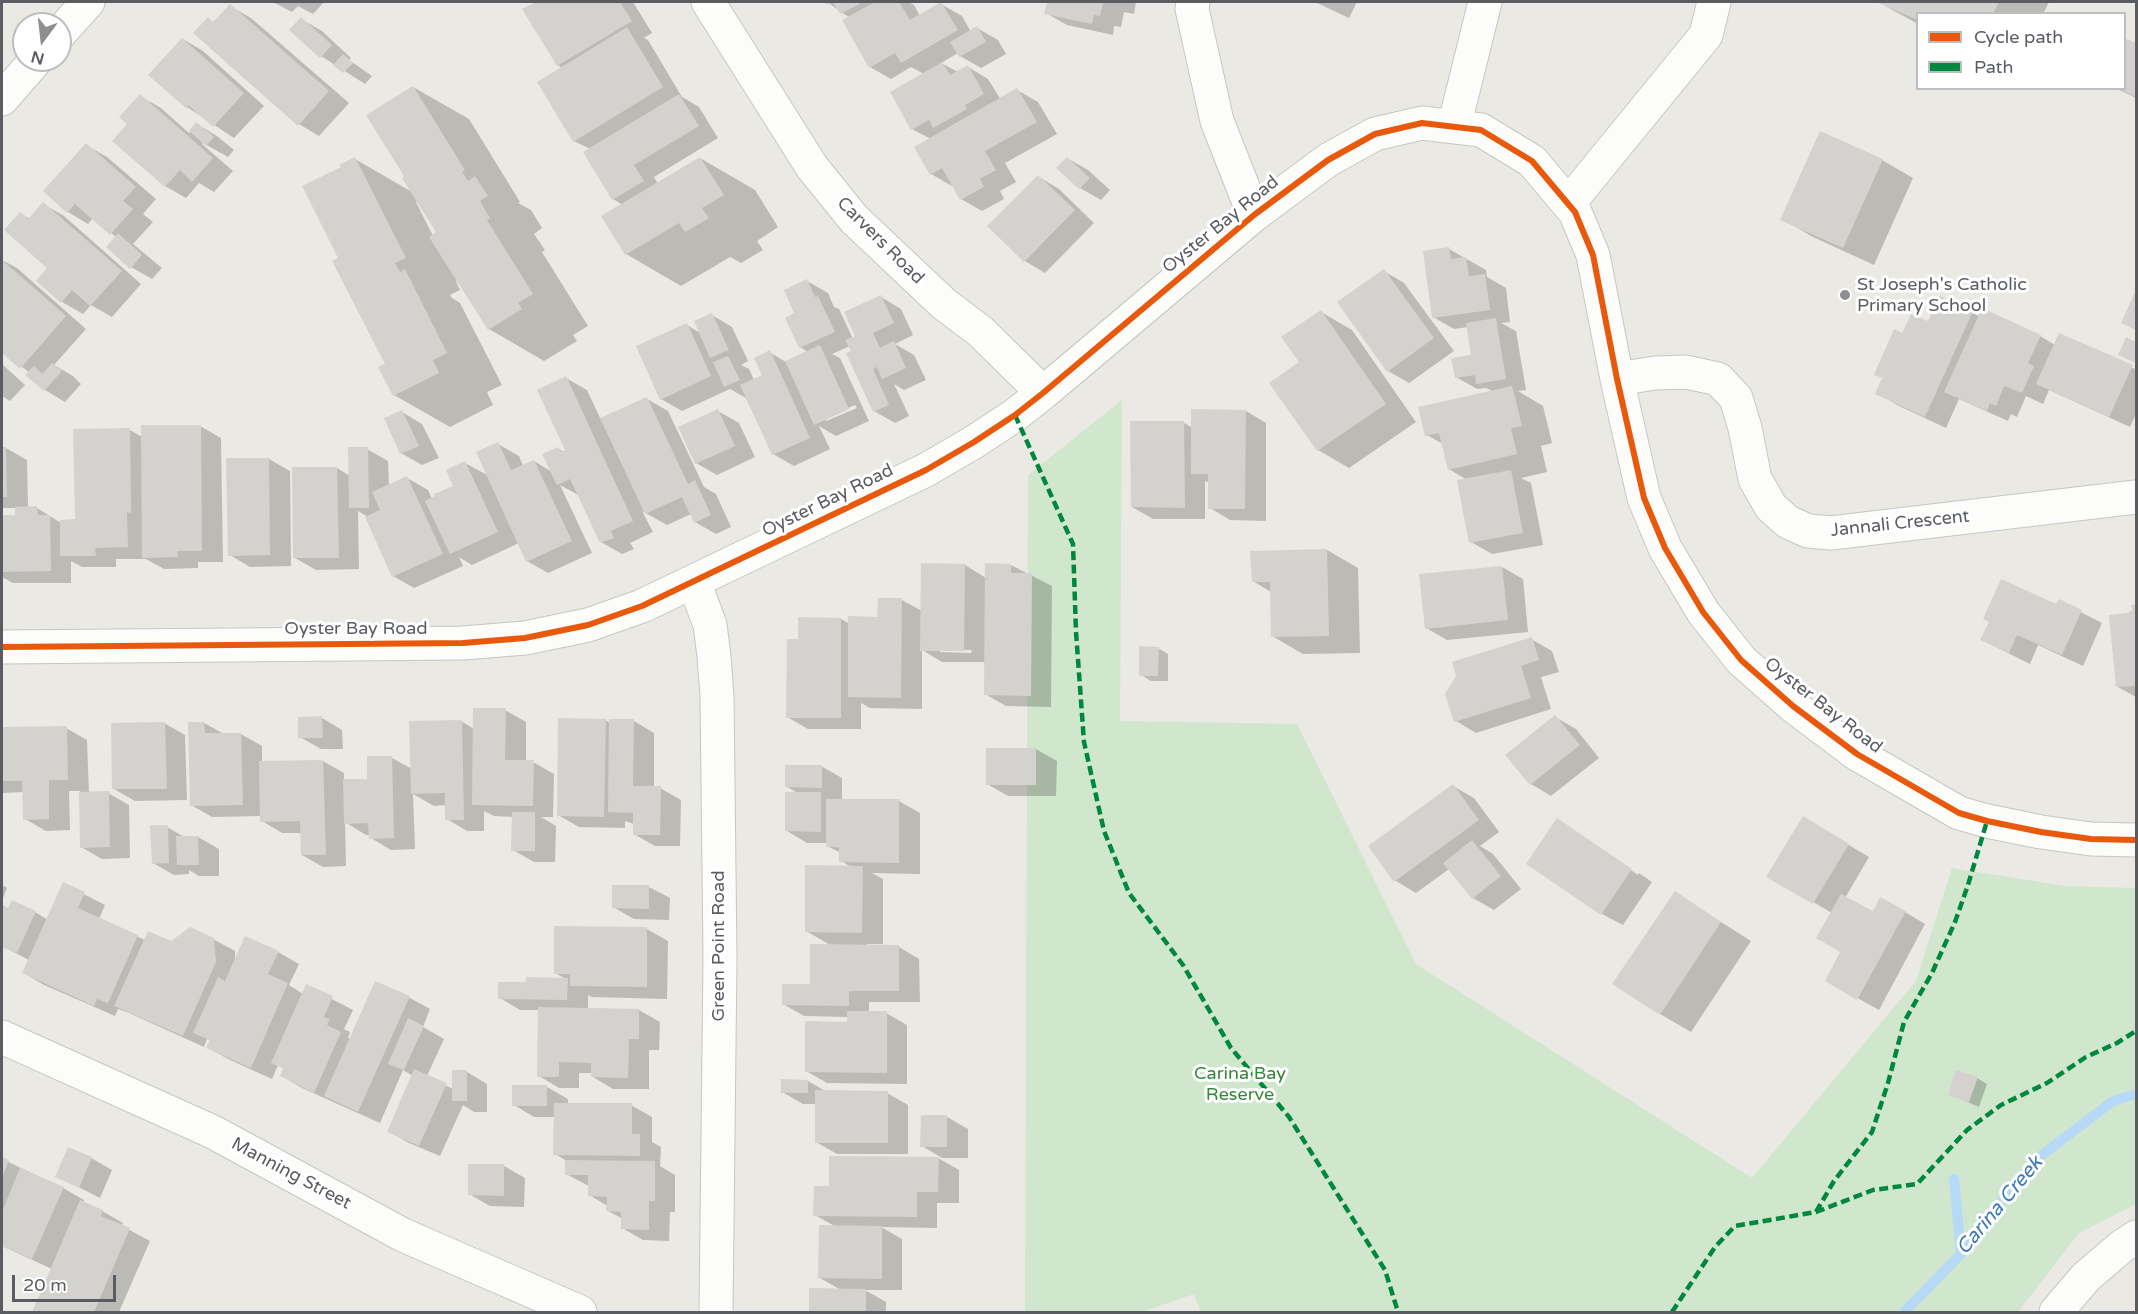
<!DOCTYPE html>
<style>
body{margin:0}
#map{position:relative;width:2138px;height:1314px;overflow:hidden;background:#eae9e3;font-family:"Varela Round",sans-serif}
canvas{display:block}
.frame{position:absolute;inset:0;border:3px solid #595d62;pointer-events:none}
.legend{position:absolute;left:1916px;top:12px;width:210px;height:78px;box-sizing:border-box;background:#fff;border:2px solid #bdbec0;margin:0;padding:8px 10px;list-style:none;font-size:18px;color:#595d62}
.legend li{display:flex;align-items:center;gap:12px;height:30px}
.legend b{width:30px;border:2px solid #bdbec0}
.north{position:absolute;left:12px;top:12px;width:60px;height:60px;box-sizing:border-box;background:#fff;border:2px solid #bdbec0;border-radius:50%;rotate:195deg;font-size:16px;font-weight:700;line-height:24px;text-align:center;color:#595d62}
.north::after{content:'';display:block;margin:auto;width:21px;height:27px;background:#8c8e8f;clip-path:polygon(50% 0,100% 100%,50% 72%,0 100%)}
.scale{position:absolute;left:12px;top:1275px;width:104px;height:27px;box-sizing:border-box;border:3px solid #595d62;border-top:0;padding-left:8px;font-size:18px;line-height:21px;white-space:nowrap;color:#595d62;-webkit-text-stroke:4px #fff;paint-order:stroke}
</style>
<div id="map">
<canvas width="2138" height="1314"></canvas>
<div class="frame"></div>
<ul class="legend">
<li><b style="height:8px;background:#e8590c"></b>Cycle path</li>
<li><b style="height:8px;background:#00873e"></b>Path</li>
</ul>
<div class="north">N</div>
<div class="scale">20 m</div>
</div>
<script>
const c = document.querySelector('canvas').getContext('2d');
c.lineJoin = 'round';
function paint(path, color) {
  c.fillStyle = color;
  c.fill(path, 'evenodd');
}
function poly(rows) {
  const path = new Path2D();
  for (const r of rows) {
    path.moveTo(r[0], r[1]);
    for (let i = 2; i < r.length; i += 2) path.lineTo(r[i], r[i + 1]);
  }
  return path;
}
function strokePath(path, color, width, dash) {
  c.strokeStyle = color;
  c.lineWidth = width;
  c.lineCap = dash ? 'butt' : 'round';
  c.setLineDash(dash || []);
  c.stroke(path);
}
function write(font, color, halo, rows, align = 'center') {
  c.font = font + ' "Varela Round",sans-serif';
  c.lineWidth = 6;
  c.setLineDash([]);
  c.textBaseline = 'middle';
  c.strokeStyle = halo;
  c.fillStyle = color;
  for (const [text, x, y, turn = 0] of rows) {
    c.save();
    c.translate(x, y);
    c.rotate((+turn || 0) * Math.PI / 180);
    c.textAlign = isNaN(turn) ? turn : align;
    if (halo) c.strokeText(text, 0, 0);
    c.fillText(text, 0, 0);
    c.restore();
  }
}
paint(poly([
 [1122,400,1120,721,1297,724,1416,964,1752,1178,1916,981,1952,868,2065,886,2136,888,2136,1204,2079,1233,2018,1312,1201,1312,1194,1294,1142,1312,1025,1312,1028,475]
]), '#d0e7ce');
paint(poly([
 [273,2,324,2,313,14,298,6,292,12],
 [539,2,633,2,652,33,644,38,648,40,682,97,699,107,718,138,654,177,658,184,700,158,755,190,778,227,757,241,763,250,741,263,730,257,681,286,626,254,623,205,613,199,585,152,590,149,574,141,562,68,558,65,524,10],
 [827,2,908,2,914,5,920,16,941,4,962,16,971,32,977,28,998,40,1006,54,981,68,960,56,958,53,941,63,958,72,968,67,988,79,1001,100,1017,90,1038,102,1057,134,1005,163,1016,182,1000,191,1004,199,982,211,961,199,953,185,952,186,931,174,931,139,912,129,924,74,911,67,891,79,870,67,850,18],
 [1046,2,1136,2,1134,14,1124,12,1121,27,1114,26,1113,35,1067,25,1046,13,1048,3],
 [1315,2,1357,2,1349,18],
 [1878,2,2049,2,2043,14,1918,14,1918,24],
 [230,6,251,18,349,103,319,136,299,124,208,19,215,23],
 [301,19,322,31,351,58,349,60,372,76,365,84,321,56],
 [183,39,203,51,264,106,234,138,187,107],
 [2124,40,2136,45,2136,98,2115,88,2124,88],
 [413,87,469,119,520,202,518,203,531,210,542,228,534,234,545,250,542,252,588,326,573,335,577,341,544,361,489,329,458,279,456,281,460,290,450,295,452,298,460,303,502,385,487,392,493,405,450,427,394,395,387,365,340,259,343,168,355,159,412,192],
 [418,201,438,233,433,236,416,202],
 [140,96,161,108,189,133,197,124,217,136,234,150,228,157,203,143,202,144,233,171,214,192,199,183,186,198,165,186,129,124],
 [86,145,107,157,156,199,143,214,153,222,133,244,162,268,152,279,131,267,116,237,93,218,88,224,68,212],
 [1067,158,1088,170,1110,190,1101,200,1080,188,1058,168],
 [1882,160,1913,178,1874,265,1813,237,1782,219],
 [1039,177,1059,189,1094,223,1045,273,1025,261],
 [43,204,64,216,141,284,112,317,91,305,83,314,62,302,49,268,21,214,30,219],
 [1449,249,1486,270,1487,277,1506,288,1510,322,1501,323,1516,331,1526,390,1518,391,1543,406,1552,443,1541,446,1547,472,1521,478,1531,483,1543,545,1492,554,1471,542,1467,480,1449,469,1443,444,1427,435,1494,392,1486,388,1477,389,1456,377,1473,356,1468,327,1454,329,1433,317],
 [2,260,17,268,86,329,54,365,73,376,81,384,65,402,45,390,30,373,2,351],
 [1384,271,1404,283,1454,351,1409,383,1388,371],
 [807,281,828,293,834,307,839,309,853,339,857,336,881,297,901,309,913,335,895,344,914,355,926,380,904,390,894,384,909,416,895,423,874,411,850,346,832,354,840,358,869,421,836,436,819,426,830,449,794,466,773,454,746,398,730,389,682,411,661,399,687,325,700,333,712,315,732,327,748,361,741,365,749,369,754,380,764,376,769,352,786,362,808,352,800,347,796,314],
 [855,405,857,408,826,421,826,418],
 [2136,294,2136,330,2123,323],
 [1321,312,1352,330,1416,422,1349,468,1318,450,1301,363],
 [1972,312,1980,317,2040,336,2055,345,2136,369,2136,414,2130,427,2049,390,2043,404,2026,396,2017,417,2011,414,2008,421,1959,399,1946,428,1897,405,1877,393,1903,335,1929,323],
 [2,364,25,385,10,401,2,396],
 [566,378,587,390,601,420,647,399,668,411,704,487,716,494,731,527,716,534,695,522,691,514,667,525,642,511,653,532,630,543,634,549,622,554,601,542,580,496,560,485,592,553,548,573,527,561,519,543,472,565,459,557,463,566,414,588,393,576,368,517,358,511,359,569,316,570,295,558,337,468,350,476,367,449,388,461,389,486,407,478,428,490,432,499,455,486,465,463,489,476,498,444,519,456,523,466,534,461,552,472,558,449,564,452,567,451],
 [718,411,739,423,755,457,717,475,696,463],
 [1246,411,1266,423,1266,521,1230,520,1210,508,1210,483,1205,481,1205,519,1153,519,1132,507,1132,422,1184,423,1193,428],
 [402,412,422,424,439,458,422,465,401,453],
 [200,426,221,438,223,562,198,562,198,568,164,569,146,559,116,559,116,567,82,567,71,561,71,583,13,583,2,577,2,517,17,516,16,508,2,508,2,448,6,448,27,460,28,508,37,508,61,523,76,521,130,430,142,437],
 [269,459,290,471,291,566,250,567,230,555],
 [1327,550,1358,568,1360,653,1303,654,1272,636,1271,592,1253,581,1252,552],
 [965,565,986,578,1011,565,1052,586,1051,707,1006,706,985,694,986,662,942,662,922,650,922,709,870,708,861,703,861,729,808,729,787,717,800,640,800,619,841,619,850,624,879,618,902,600,922,611],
 [940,649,972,650,971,653,940,652],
 [1502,567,1523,579,1528,632,1447,640,1426,628],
 [2059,601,2102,623,2083,666,2038,645,2030,664,1982,640,2057,606],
 [2133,606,2136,606,2136,697,2118,687,2133,613],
 [1531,639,1552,651,1559,672,1541,677,1551,709,1476,733,1456,721],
 [1158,648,1168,654,1168,681,1151,681,1141,675],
 [505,710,526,722,526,762,533,762,554,774,553,817,541,817,556,826,555,862,534,862,513,850,513,817,494,816,484,811,484,831,467,831,447,819,447,805,434,806,413,794,415,849,391,850,371,838,371,835,366,835,345,822,346,866,323,867,302,855,302,833,282,833,262,821,261,816,212,817,191,805,204,723,224,734,241,734,262,746,262,762,323,761,344,773,344,781,369,780,392,758,412,769,461,721,474,729],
 [1555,717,1576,729,1599,758,1551,796,1531,784],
 [322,718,342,730,343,749,321,749,300,737],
 [605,720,610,723,634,721,654,733,654,788,660,788,681,800,680,846,655,846,634,834,634,824,625,821,625,828,579,827,558,815],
 [164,723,185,735,187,800,135,801,114,789],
 [66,728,87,740,89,794,108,793,129,805,130,858,102,859,81,847,80,791,69,791,70,830,46,831,25,819,24,792,2,793,2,729],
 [1036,749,1057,761,1056,796,1008,796,987,784],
 [821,766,842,778,842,801,899,801,920,813,920,874,872,873,883,879,883,944,867,944,867,947,899,947,919,959,920,1002,869,1002,869,1013,886,1013,907,1025,907,1084,827,1083,806,1071,848,1024,848,1017,804,1016,783,1004,812,986,832,946,806,931,851,867,841,861,841,853,827,846,827,843,807,843,787,831,799,794,786,786],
 [1453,786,1474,798,1499,832,1480,846,1493,854,1521,889,1494,910,1473,898,1449,869,1416,893,1396,881,1370,846],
 [1803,818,1869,857,1845,898,1873,913,1905,912,1925,924,1879,1010,1827,981,1842,952,1832,913,1768,876],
 [167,827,186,838,198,837,219,849,219,876,199,876,189,870,189,874,174,875,153,863],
 [1576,833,1638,875,1639,873,1652,882,1623,925,1602,914],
 [64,884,105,905,99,919,145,940,171,943,213,939,235,951,235,961,278,952,299,964,289,985,303,994,307,986,353,1010,344,1029,350,1032,348,1038,351,1039,376,983,410,998,430,1009,423,1027,444,1039,427,1076,453,1089,467,1072,487,1084,487,1112,474,1112,463,1105,440,1156,409,1143,388,1131,413,1076,403,1070,380,1123,302,1088,282,1076,285,1069,278,1065,272,1079,228,1059,208,1048,211,1041,207,1039,204,1047,129,1013,118,1009,115,1016,44,985,24,973,29,960,2,946,2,907,9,910,35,912,48,920],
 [2,885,7,888,2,901],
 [649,887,670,898,669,920,634,919,613,907],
 [1675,893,1751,941,1691,1032,1660,1014],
 [647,929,668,941,667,999,592,997,588,995,588,1009,639,1010,660,1022,659,1050,649,1050,649,1089,613,1089,593,1077,593,1073,579,1073,579,1088,559,1088,539,1076,539,1010,520,1010,500,998,527,984,566,979,555,973],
 [1977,1078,1987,1084,1979,1107,1949,1094],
 [782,1081,808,1081,827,1092,887,1093,908,1105,908,1154,837,1154,816,1142,816,1104,803,1104,782,1092],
 [547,1087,568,1099,568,1104,631,1105,652,1117,652,1142,661,1147,660,1166,675,1175,675,1212,670,1212,669,1241,643,1240,622,1228,623,1219,608,1211,608,1206,589,1195,589,1186,566,1174,567,1161,555,1154,555,1117,534,1117,514,1105],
 [947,1117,968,1129,968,1158,942,1158,922,1146],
 [91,1158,112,1170,100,1198,57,1176],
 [938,1158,959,1170,959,1203,937,1203,937,1228,881,1227,902,1239,902,1290,865,1290,886,1302,886,1312,810,1312,810,1289,841,1290,820,1278,836,1227,815,1215,830,1187],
 [2,1159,63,1188,84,1200,83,1203,102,1211,123,1223,122,1226,150,1241,119,1312,34,1312,52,1269,2,1246],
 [504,1166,525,1178,524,1207,490,1206,469,1194]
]), '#0003');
strokePath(poly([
 [1954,1179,1961,1254],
 [1904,1312,1961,1254,2034,1161,2113,1101,2136,1094]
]), '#b5d9f7', 10);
paint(poly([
 [536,2,620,2,632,21,557,66,522,9],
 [825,2,863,2,840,14,833,2,827,5],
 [875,2,899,2,910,20,941,2,958,30,901,63,895,53,869,68,842,20],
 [1047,2,1103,2,1100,16,1094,15,1092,24,1044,14],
 [1876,2,1999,2,1993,14,1918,14,1918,20],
 [230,4,329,91,298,126,193,33,208,17,213,22],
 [301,17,332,45,320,58,289,30],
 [977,26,986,42,959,57,950,42],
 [627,27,663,87,573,142,537,82],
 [182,38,244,93,213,127,188,105,186,108,148,75],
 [2124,38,2136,43,2136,97,2117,88,2124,88],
 [343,54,353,63,343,73,333,65],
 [942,62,950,75,968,65,984,94,965,105,967,109,933,128,929,120,911,130,890,92],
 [413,86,465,170,462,172,468,181,475,176,488,196,480,201,490,218,487,220,533,294,518,303,522,309,488,330,429,237,436,232,402,178,404,176,366,115],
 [1017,88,1037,122,985,151,996,170,980,179,984,187,960,200,942,168,930,175,914,147],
 [140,94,213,158,192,182,180,170,165,187,112,141,127,124,119,117],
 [679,94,699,126,634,165,644,181,612,200,583,152],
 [196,122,214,137,206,146,189,131],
 [1820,131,1883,159,1843,248,1780,220],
 [86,143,136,187,123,201,133,209,110,235,75,204,67,213,43,191],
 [355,157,406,258,395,263,400,272,405,269,447,353,433,360,439,373,393,396,378,367,385,364,332,261,338,258,302,186,341,167,339,165],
 [700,157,724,195,702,208,709,218,685,232,679,223,625,255,601,216],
 [1067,157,1090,178,1079,189,1056,168],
 [1038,175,1075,210,1024,262,987,226],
 [43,202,122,271,90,306,72,290,61,303,36,281,47,268,4,230,20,212,28,219],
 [118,233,142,255,130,269,106,247],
 [1449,247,1451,259,1466,257,1469,276,1485,274,1490,310,1432,318,1423,251],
 [2,260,66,316,20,369,2,353],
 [1384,269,1434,338,1387,372,1337,302],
 [807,279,815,297,818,296,835,332,799,348,785,318,794,313,784,290],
 [2136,290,2136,330,2121,323],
 [881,295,894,323,873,333,880,348,894,341,906,368,882,379,877,367,873,369,889,405,873,412,846,353,851,351,845,340,855,336,844,312],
 [1940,296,1973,311,1925,417,1875,394,1882,378,1874,375,1894,329,1902,333,1911,314,1928,321],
 [1982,308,2041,335,2028,363,2034,366,2022,393,2004,386,1996,406,1990,403,1987,411,1944,392],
 [1321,310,1386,404,1317,451,1269,383,1299,362,1281,337],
 [712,313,729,350,710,358,694,321],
 [1496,318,1506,379,1476,384,1475,375,1455,378,1451,358,1471,355,1466,323],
 [687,323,711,376,660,400,636,346],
 [2059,333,2133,365,2109,417,2036,384],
 [2126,337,2136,342,2136,363,2118,355],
 [820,345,849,409,814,425,785,361],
 [770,350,810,438,772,455,740,385,762,375,754,358],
 [728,356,740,380,724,387,713,362],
 [52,363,62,371,44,391,25,375,34,366,42,374],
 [566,376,633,521,611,531,614,538,600,543,570,479,557,485,542,454,558,447,561,452,565,450,537,390],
 [1512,386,1522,426,1511,428,1517,454,1448,470,1439,433,1425,436,1418,407],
 [647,397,688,484,695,480,711,515,694,523,682,497,645,514,600,418],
 [718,409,735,446,695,464,678,427],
 [1191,409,1246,410,1245,509,1208,509,1208,474,1191,474],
 [402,410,419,446,400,454,384,418],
 [1130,421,1184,421,1185,508,1131,507],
 [141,425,201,425,202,551,177,551,178,557,142,558],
 [130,428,131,513,127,512,128,547,95,548,96,556,60,556,60,520,75,519,73,429],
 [498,442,511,470,534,460,572,541,526,562,476,452],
 [2,447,6,447,7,497,2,497],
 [348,447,368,447,369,508,349,508],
 [226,458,269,458,270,555,228,556],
 [465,461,498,532,450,554,425,501,435,496,434,494,453,486,446,470],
 [292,467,337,467,339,558,293,558],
 [1511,470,1523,533,1469,543,1457,480],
 [407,476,443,554,392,577,365,517,380,510,372,492],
 [37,506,38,515,50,515,51,571,2,572,2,515,15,515,15,507],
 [1327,549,1329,636,1271,637,1270,582,1252,582,1250,551],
 [921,563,965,564,964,651,920,651],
 [985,563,1011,564,1011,573,1032,573,1031,696,984,695],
 [1502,566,1508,620,1425,629,1419,574],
 [2001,579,2056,604,2059,599,2082,610,2062,655,2017,635,2009,653,1980,640,1989,622,1983,619],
 [878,598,902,598,901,698,848,697,848,616,877,617],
 [2136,604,2136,686,2116,687,2109,615,2129,613,2129,611,2132,611,2131,605],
 [798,617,841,618,841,718,786,718,787,639,798,639],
 [1532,637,1539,660,1521,666,1531,698,1454,722,1445,694,1456,676,1452,662],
 [1139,646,1159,647,1158,676,1139,676],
 [473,708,506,708,505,760,534,760,533,806,472,805],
 [1555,715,1580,745,1530,785,1505,755],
 [322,716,323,738,298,738,298,717],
 [558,718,606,719,604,817,557,816],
 [609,719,634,719,633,786,661,786,660,835,633,835,633,813,608,812],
 [462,720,464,820,445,820,445,793,411,794,409,721],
 [165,722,167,789,112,789,111,723],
 [188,722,204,722,205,733,241,733,243,805,190,806],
 [67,726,68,780,49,780,49,819,23,820,22,781,2,781,2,727],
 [986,748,1036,748,1036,785,986,785],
 [367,756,392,756,394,838,369,839,368,823,344,824,343,779,367,779],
 [323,760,326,855,301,855,300,821,260,822,259,761],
 [785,765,822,765,822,788,785,787],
 [1453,784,1479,820,1394,882,1368,846],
 [109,791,110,847,80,848,79,792],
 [785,792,821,792,821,832,785,831],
 [826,799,899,799,899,863,839,862,839,847,826,847],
 [512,812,535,812,535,851,511,851],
 [1803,816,1849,844,1813,904,1766,877],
 [1557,818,1632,869,1601,915,1526,864],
 [150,825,168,825,169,863,152,864],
 [176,836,198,836,199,865,177,865],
 [1472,840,1501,876,1472,899,1443,863],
 [805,865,863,866,862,933,805,932],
 [63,882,85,892,78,908,138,935,108,1003,97,999,94,1006,22,973],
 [612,885,649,885,649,909,612,908],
 [1675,891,1721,922,1660,1015,1612,984],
 [1841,894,1873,911,1880,897,1906,911,1857,1000,1825,981,1840,952,1816,938],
 [12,900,36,911,17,953,2,947,2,905,8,908],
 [554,926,647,927,647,987,570,986,570,974,554,974],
 [190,927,214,938,216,962,183,1036,114,1006,148,931,171,941],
 [245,936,279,951,268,974,288,983,251,1068,206,1048,210,1040,193,1033,218,977,225,981],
 [810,944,899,945,899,991,849,991,849,1006,782,1005,782,984,810,984],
 [526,977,568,978,567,1000,498,999,498,982,526,982],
 [375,981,410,996,358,1112,324,1096],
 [306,984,333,996,324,1017,330,1019,327,1025,341,1032,314,1093,280,1076,283,1068,271,1063],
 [538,1007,639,1009,639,1039,629,1039,628,1078,591,1077,591,1063,559,1062,559,1077,537,1077],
 [847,1011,887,1011,887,1073,805,1072,805,1021,847,1022],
 [408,1018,424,1026,404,1070,388,1064],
 [414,1069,447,1083,419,1146,387,1132],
 [452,1070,467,1070,467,1101,452,1101],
 [1956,1070,1978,1077,1969,1102,1948,1095],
 [781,1079,808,1080,808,1093,781,1093],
 [512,1085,547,1085,547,1106,512,1106],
 [815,1090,888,1091,888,1143,815,1143],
 [554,1103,632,1103,632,1134,640,1134,640,1156,553,1155],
 [921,1115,947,1115,947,1147,920,1147],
 [68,1147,92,1157,79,1188,55,1177],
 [829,1156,939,1157,938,1192,917,1192,917,1217,813,1216,814,1186,829,1186],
 [2,1157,9,1160,2,1178],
 [565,1160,655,1161,655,1201,649,1201,649,1230,621,1229,621,1212,606,1211,607,1197,588,1196,588,1175,565,1175],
 [468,1164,504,1164,504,1196,468,1195],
 [20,1168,64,1187,32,1259,2,1246,2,1212],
 [80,1200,103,1210,101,1216,130,1228,94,1312,32,1312],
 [819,1225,882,1226,882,1279,818,1278],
 [809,1288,866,1289,866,1312,809,1312]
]), '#d3d2ce');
const minor = poly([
 [708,2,812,167,854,219,944,304,980,331,1043,393],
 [1193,2,1192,9,1217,121,1254,215],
 [60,33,88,2],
 [2,99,36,60],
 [1454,127,1485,2],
 [1568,204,1706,35,1714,2],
 [1617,379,1655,373,1686,372,1718,379,1736,398,1745,428,1755,479,1771,507,1788,522,1808,531,1831,533,2136,497],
 [694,582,710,625,714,656,717,696,720,958,716,1312],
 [2,647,463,643,525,638,588,625,642,606,926,470,974,442,1015,415,1043,393,1254,215,1328,160,1375,134,1422,123,1481,130,1532,161,1575,212,1593,255,1617,379,1644,498,1665,548,1703,612,1741,660,1793,706,1857,754,1959,813,1987,821,2041,832,2091,839,2136,840],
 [2,1037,213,1132,403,1235,580,1312],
 [2056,1312,2086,1277,2121,1247,2136,1237]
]);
strokePath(minor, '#c6c6c4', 35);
strokePath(minor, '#fcfcfb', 33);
strokePath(poly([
 [1015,415,1073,544,1076,632,1084,742,1104,831,1129,893,1183,965,1231,1048,1289,1117,1385,1270,1398,1312],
 [1816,1212,1834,1181,1872,1132,1888,1083,1904,1022,1932,973,1955,922,1968,885,1987,821],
 [1672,1312,1715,1247,1735,1226,1816,1212,1873,1190,1917,1184,1967,1130,2001,1105,2047,1083,2086,1057,2117,1043,2136,1031]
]), '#00873e', 4.5, [9, 4.5]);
strokePath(poly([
 [2,647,463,643,525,638,588,625,642,606,926,470,974,442,1015,415,1043,393,1254,215,1328,160,1375,134,1422,123,1481,130,1532,161,1575,212,1593,255,1617,379,1644,498,1665,548,1703,612,1741,660,1793,706,1857,754,1959,813,1987,821,2041,832,2091,839,2136,840]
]), '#e8590c', 6);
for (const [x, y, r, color] of [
 [1845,295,6,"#8c8e8f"]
]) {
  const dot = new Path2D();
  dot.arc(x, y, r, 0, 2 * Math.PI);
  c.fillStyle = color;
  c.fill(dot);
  strokePath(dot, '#fff', 2);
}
write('18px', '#595d62', '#fff', [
 ["Oyster Bay Road",1221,225,-39],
 ["Carvers Road",880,241,45],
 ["Oyster Bay Road",828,501,-26],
 ["Jannali Crescent",1900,524,-6],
 ["Oyster Bay Road",356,629],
 ["Oyster Bay Road",1823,706,38],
 ["Green Point Road",719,946,-90],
 ["Manning Street",291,1174,28]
]);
write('18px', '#595d62', '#fff', [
 ["St Joseph's Catholic",1857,285],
 ["Primary School",1857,306]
], 'left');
write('18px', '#338738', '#fff', [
 ["Carina Bay",1240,1074],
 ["Reserve",1240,1095]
]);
write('italic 20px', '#3c78bc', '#fff', [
 ["Carina Creek",2000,1206,-50]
]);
</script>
